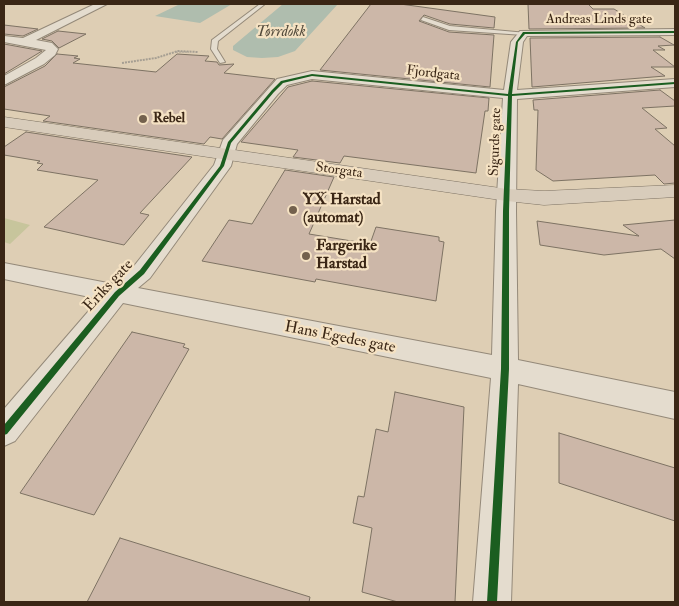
<!DOCTYPE html>
<meta charset="utf-8">
<style>
body{margin:0}
#map{position:relative;width:679px;height:606px;overflow:hidden;background:#deceb4;font-family:"IM FELL Double Pica",serif}
canvas{display:block}
.frame{position:absolute;inset:0;border:5px solid #3a2615;pointer-events:none}
</style>
<div id="map">
<canvas width="679" height="606"></canvas>
<div class="frame"></div>
</div>
<script>
const c = document.querySelector('canvas').getContext('2d');
c.lineJoin = 'round';
function paint(path, color) {
  c.fillStyle = color;
  c.fill(path, 'evenodd');
}
function poly(rows) {
  const path = new Path2D();
  for (const r of rows) {
    path.moveTo(r[0], r[1]);
    for (let i = 2; i < r.length; i += 2) path.lineTo(r[i], r[i + 1]);
  }
  return path;
}
function strokePath(path, color, width, dash) {
  c.strokeStyle = color;
  c.lineWidth = width;
  c.lineCap = dash ? 'butt' : 'round';
  c.setLineDash(dash || []);
  c.stroke(path);
}
function write(font, color, halo, rows, align = 'center') {
  c.font = font + ' "IM FELL Double Pica",serif';
  c.lineWidth = 4.5;
  c.setLineDash([]);
  c.textBaseline = 'middle';
  c.strokeStyle = halo;
  c.fillStyle = color;
  for (const [text, x, y, turn = 0] of rows) {
    c.save();
    c.translate(x, y);
    c.rotate((+turn || 0) * Math.PI / 180);
    c.textAlign = isNaN(turn) ? turn : align;
    if (halo) c.strokeText(text, 0, 0);
    c.fillText(text, 0, 0);
    c.restore();
  }
}
paint(poly([
 [4,218,30,225,10,244,4,242]
]), '#c7c59c');
paint(poly([
 [180,4,232,4,200,23,155,16],
 [283,4,338,4,295,51,278,57,262,58,247,57,233,50,233,46]
]), '#afbdae');
const building = poly([
 [371,4,400,4,495,17,494,28,450,24,424,15,419,21,449,32,494,35,490,87,320,70,371,4],
 [528,4,588,4,593,9,614,9,645,28,529,29,528,4],
 [4,25,38,29,23,36,4,34,4,25],
 [58,31,86,34,59,48,52,41,42,39,58,31],
 [660,37,674,45,658,46,665,50,653,50,675,67,651,67,665,76,532,87,530,38,660,37],
 [4,44,42,51,4,74,4,44],
 [57,54,78,56,74,58,80,59,73,63,156,72,177,54,209,56,205,61,217,62,219,65,234,64,224,73,275,79,222,139,210,137,204,144,43,121,50,116,4,109,4,87,45,66,57,54],
 [312,81,489,98,488,111,485,111,476,173,344,156,340,163,293,157,298,150,241,142,288,87,312,81],
 [660,90,675,101,675,106,642,108,667,128,655,129,675,146,675,183,664,184,655,175,553,181,536,170,538,110,534,110,533,100,660,90],
 [26,132,192,157,140,213,149,215,124,245,44,227,98,180,37,170,43,164,37,163,40,161,4,155,4,147,26,132],
 [285,170,334,177,309,234,370,244,376,227,439,237,439,241,444,242,436,301,316,279,315,282,202,261,229,220,252,224,285,170],
 [675,220,675,259,661,249,604,255,540,245,537,221,639,236,623,225,675,220],
 [132,332,185,344,183,347,189,349,94,515,20,493,132,332],
 [395,392,464,407,455,602,398,602,362,592,372,528,353,523,358,496,364,497,376,429,388,432,395,392],
 [559,433,675,468,675,521,559,483,559,433],
 [120,538,310,597,309,602,87,602,120,538]
]);
paint(building, '#ccb7a8');
strokePath(building, '#7d7263', 1);
const service = poly([
 [260,4,265,4,218,41,217,49,225,62,220,63,211,49,212,40,260,4],
 [423,17,450,26,527,33,524,35,449,30,421,20,423,17]
]);
const minor = poly([
 [95,4,107,4,36,40,52,43,58,49,55,55,44,64,4,85,4,76,36,58,46,50,4,42,4,36,23,38,95,4],
 [675,29,675,35,527,36,523,42,517,90,675,79,675,87,517,99,516,211,518,360,675,392,675,419,518,384,511,602,473,602,491,378,123,303,15,441,4,446,4,409,99,299,4,279,4,263,113,284,134,266,214,165,223,140,277,79,312,71,504,90,511,42,520,31,675,29],
 [312,79,503,98,496,211,492,355,138,288,150,278,231,166,237,144,278,94,287,85,312,79]
]);
const trunk = poly([
 [4,117,507,189,544,191,675,185,675,197,544,205,507,201,4,127,4,117]
]);
strokePath(service, '#948979', 2);
strokePath(minor, '#948979', 2);
strokePath(trunk, '#7d7263', 1);
strokePath(poly([
 [176,52,189,52]
]), '#a59e92', 1, [2, 1]);
strokePath(poly([
 [122,63,156,58,178,51,198,52]
]), '#a59e92', 2, [2, 1]);
paint(service, '#e4dcce');
paint(minor, '#e4dcce');
paint(trunk, '#d8ccbb');
paint(poly([
 [675,31,675,33,525,34,518,42,512,94,675,82,675,84,512,96,509,211,509,369,497,602,487,602,501,369,503,211,508,96,312,76,283,83,274,92,231,143,224,166,144,274,119,296,7,434,4,435,4,425,115,292,140,270,220,166,228,142,272,90,281,81,312,74,508,94,516,42,523,32,675,31]
]), '#1b5e20');
for (const [x, y, r, color] of [
 [143,119,5,"#73614d"],
 [293,210,5,"#73614d"],
 [306,256,5,"#73614d"]
]) {
  const dot = new Path2D();
  dot.arc(x, y, r, 0, 2 * Math.PI);
  c.fillStyle = color;
  c.fill(dot);
  strokePath(dot, '#f5e2c3', 2);
}
write('14px', '#3a2615', '#f5e2c3', [
 ["Andreas Linds gate",599,20],
 ["Fjordgata",433,74,6],
 ["Sigurds gate",496,142,-88],
 ["Storgata",339,171,8]
]);
write('bold 14px', '#3a2615', '#f5e2c3', [
 ["Rebel",153,119]
], 'left');
write('italic 15px', '#524a3b', '#f5e2c3', [
 ["Tørrdokk",281,33]
]);
write('bold 16px', '#3a2615', '#f5e2c3', [
 ["YX Harstad",303,201],
 ["(automat)",303,219],
 ["Fargerike",316,247],
 ["Harstad",316,265]
], 'left');
write('16px', '#3a2615', '#f5e2c3', [
 ["Eriks gate",109,286,-47],
 ["Hans Egedes gate",340,338,11]
]);
</script>
